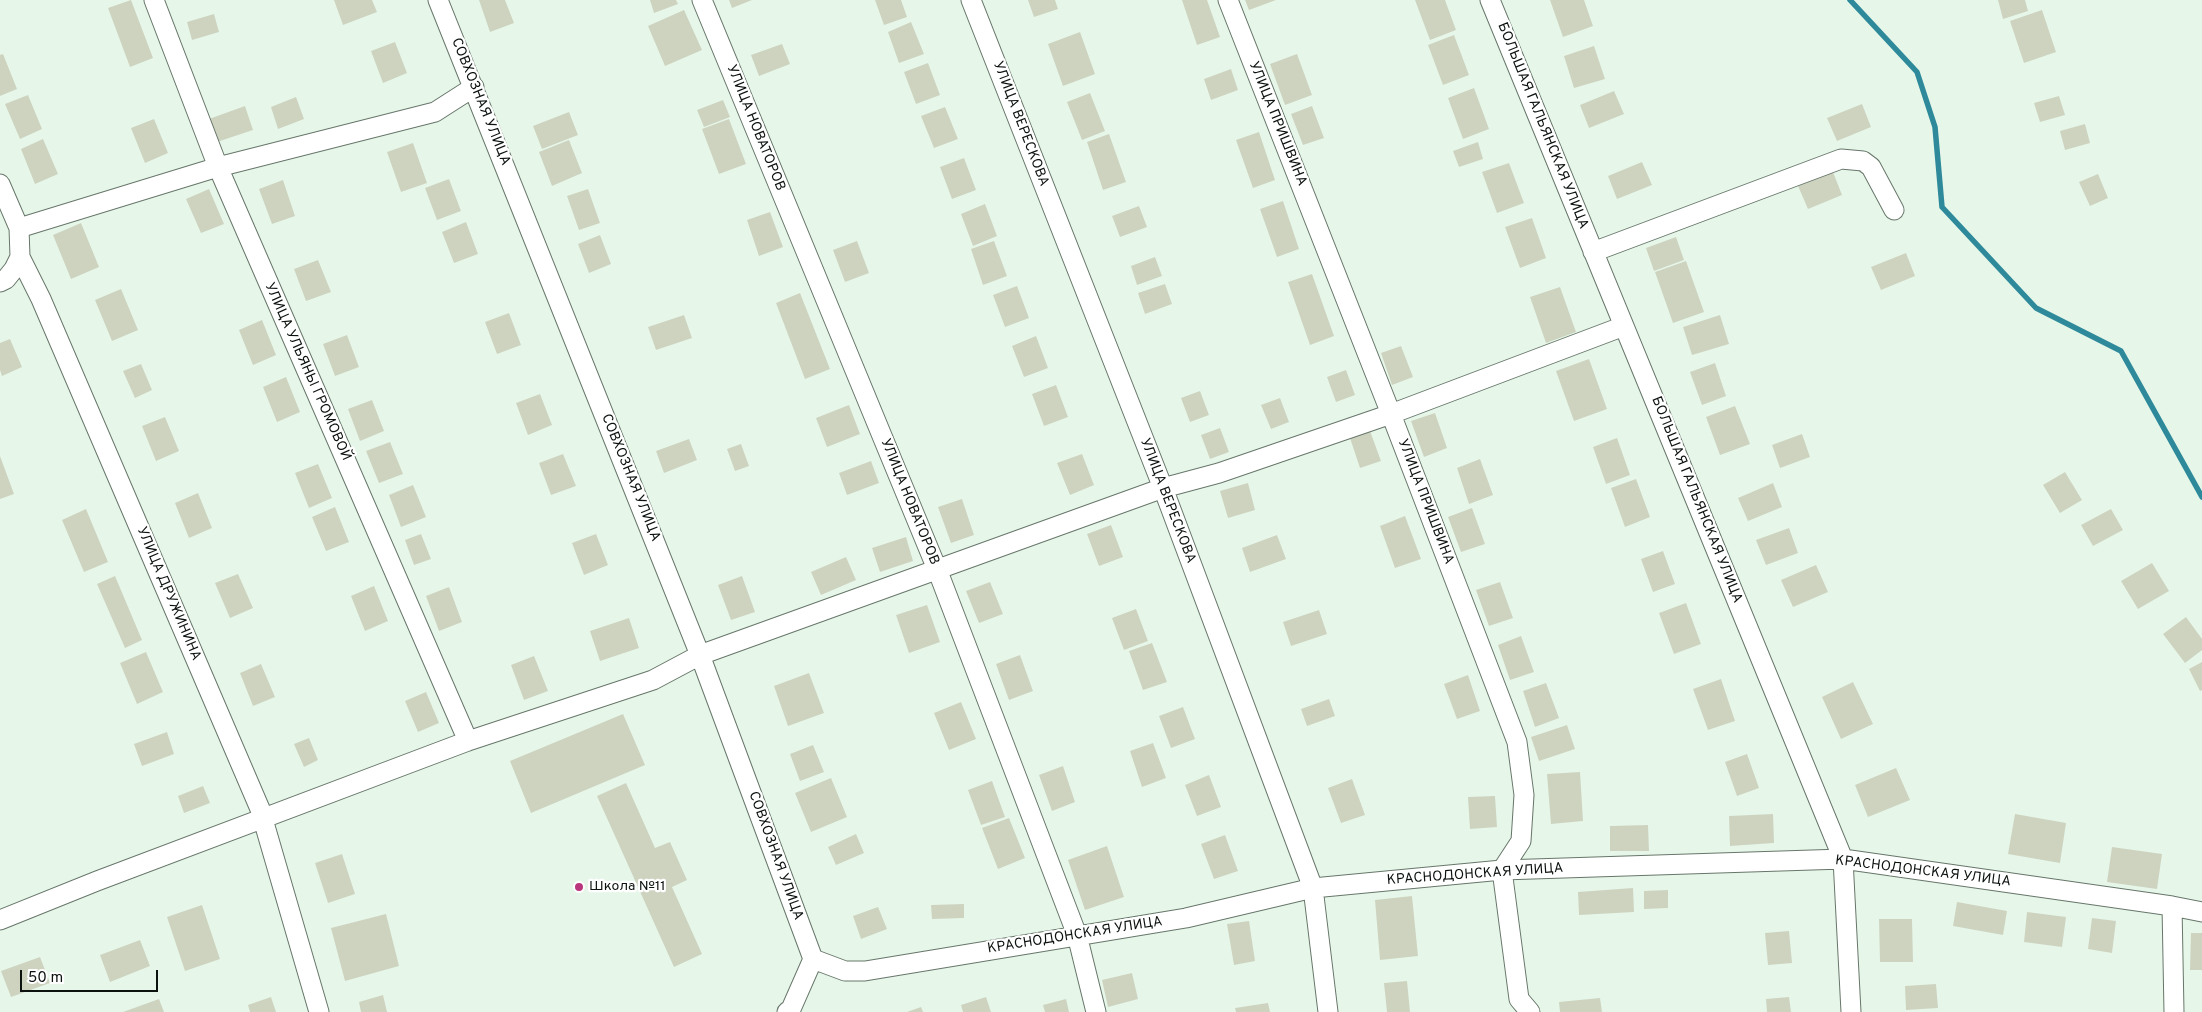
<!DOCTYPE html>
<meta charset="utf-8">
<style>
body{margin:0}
#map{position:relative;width:2202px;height:1012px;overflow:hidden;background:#e6f7e9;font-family:Overpass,sans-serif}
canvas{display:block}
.scale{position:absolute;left:20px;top:970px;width:138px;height:22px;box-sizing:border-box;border:2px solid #0c120e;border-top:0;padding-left:6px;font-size:15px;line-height:18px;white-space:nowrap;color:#0c120e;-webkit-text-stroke:4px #fff;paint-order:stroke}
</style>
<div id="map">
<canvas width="2202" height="1012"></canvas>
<div class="scale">50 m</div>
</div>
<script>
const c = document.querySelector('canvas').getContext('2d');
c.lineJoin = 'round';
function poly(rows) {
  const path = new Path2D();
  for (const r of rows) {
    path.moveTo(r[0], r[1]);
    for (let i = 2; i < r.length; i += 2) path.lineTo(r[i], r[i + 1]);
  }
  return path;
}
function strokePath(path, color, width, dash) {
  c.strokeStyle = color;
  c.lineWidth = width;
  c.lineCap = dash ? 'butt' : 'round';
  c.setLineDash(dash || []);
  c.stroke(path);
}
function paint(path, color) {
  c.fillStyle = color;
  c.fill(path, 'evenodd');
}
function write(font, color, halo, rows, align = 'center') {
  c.font = font + ' Overpass,sans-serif';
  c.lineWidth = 4.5;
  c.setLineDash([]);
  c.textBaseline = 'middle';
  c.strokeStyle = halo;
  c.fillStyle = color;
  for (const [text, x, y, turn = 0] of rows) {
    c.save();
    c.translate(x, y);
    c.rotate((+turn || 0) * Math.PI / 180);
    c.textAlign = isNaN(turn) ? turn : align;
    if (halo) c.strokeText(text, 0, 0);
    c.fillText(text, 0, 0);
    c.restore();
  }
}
strokePath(poly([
 [1850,0,1917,72,1935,127,1942,207,2036,308,2121,351,2202,497]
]), '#2e8a9b', 5.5);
paint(poly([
 [131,0,153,58,130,67,108,8],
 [334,0,372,0,377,12,343,25],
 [479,0,505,0,514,23,490,32],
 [650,0,676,0,678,4,654,13],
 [729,0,752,0,732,8],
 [875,0,901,0,907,17,884,25],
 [1028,0,1055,0,1058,9,1034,17],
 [1182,0,1207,0,1220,37,1197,45],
 [1245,0,1276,0,1249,10],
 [1415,0,1445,0,1456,30,1430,40],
 [1550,0,1584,0,1593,26,1563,37],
 [1998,0,2025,0,2028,11,2003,19],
 [684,10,702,50,665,66,648,26],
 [2042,10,2056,52,2024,63,2010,21],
 [214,14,219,32,192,40,187,22],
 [911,22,924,54,899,63,888,32],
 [1080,32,1095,74,1063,86,1048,44],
 [1454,35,1469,75,1443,85,1428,45],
 [395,42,407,73,383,83,371,51],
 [782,44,790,64,759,76,751,55],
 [1594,46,1605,79,1574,88,1564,56],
 [3,54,17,89,0,96,0,55],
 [1297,54,1312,95,1285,105,1270,64],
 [928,63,940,95,916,104,904,72],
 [1231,69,1238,90,1211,100,1204,79],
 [1474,88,1489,129,1463,139,1448,98],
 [1614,91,1624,114,1589,128,1580,105],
 [1090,93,1105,131,1082,140,1067,102],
 [28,95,42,129,20,139,5,104],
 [2059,96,2065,115,2040,122,2034,103],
 [296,97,304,119,278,129,271,107],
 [723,100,730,117,704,127,697,110],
 [1862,104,1871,127,1837,141,1827,118],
 [245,106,253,130,217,142,209,119],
 [1312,106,1324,138,1303,145,1291,114],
 [945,107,958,139,934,148,921,116],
 [569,112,578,135,542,149,533,126],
 [154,119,168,153,145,163,131,128],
 [729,119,746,164,719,174,702,129],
 [2085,124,2090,143,2065,150,2060,131],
 [1259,132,1275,180,1253,188,1236,140],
 [1109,134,1126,182,1103,190,1087,142],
 [43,139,58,174,35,184,21,149],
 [569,140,582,173,552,186,539,152],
 [1478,142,1483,159,1459,167,1453,151],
 [413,143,427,183,401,192,387,152],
 [964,158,976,190,952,199,940,167],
 [1642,162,1652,185,1617,199,1608,176],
 [1509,163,1524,203,1497,213,1482,172],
 [1833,172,1842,195,1808,209,1798,186],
 [2098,174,2108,198,2090,206,2079,182],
 [449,179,461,211,437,220,425,188],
 [283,180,295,216,272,224,259,189],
 [209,189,224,224,201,233,186,199],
 [588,189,600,223,579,230,567,196],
 [1283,201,1299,249,1277,257,1260,209],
 [985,204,997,236,973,246,961,214],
 [1139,206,1147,227,1120,237,1112,216],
 [770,212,783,247,759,256,747,220],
 [1532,218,1546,258,1520,268,1505,227],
 [466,222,478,254,454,263,442,232],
 [81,223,99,267,71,279,53,235],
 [600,235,611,264,589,273,578,244],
 [1676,237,1684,260,1654,271,1646,248],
 [857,241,869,273,845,282,833,250],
 [994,241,1007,276,983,285,971,249],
 [1906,253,1915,276,1881,290,1871,267],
 [1155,257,1162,276,1137,285,1131,266],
 [318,260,331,292,306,301,294,269],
 [1686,261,1704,312,1673,323,1655,272],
 [1312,274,1334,336,1310,345,1288,282],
 [1165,284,1172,304,1145,314,1138,293],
 [1017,286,1029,318,1005,327,993,295],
 [1560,287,1576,332,1546,343,1530,297],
 [121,289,138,330,112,341,95,300],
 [800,293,830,369,805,379,776,303],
 [509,313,521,345,497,354,485,322],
 [684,315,692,338,656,350,648,327],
 [1720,315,1729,344,1692,355,1683,327],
 [262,320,276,355,253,365,239,330],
 [347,335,359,367,335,376,323,344],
 [1036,336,1048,368,1024,377,1012,346],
 [10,339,22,367,2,376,0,370,0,343],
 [1401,346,1413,377,1392,385,1381,353],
 [1589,359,1607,409,1574,421,1556,371],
 [1715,363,1726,396,1702,405,1690,372],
 [141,364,152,390,135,398,123,371],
 [1346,370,1355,395,1336,402,1327,377],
 [286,377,300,412,277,422,263,387],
 [1056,385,1068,417,1044,426,1032,394],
 [1200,391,1209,415,1190,422,1181,398],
 [540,394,552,425,528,435,516,403],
 [1280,398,1289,422,1271,429,1261,405],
 [372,400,384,431,360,441,348,409],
 [849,405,860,434,827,447,816,418],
 [1735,406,1750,444,1720,455,1706,417],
 [1435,413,1447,448,1424,457,1411,421],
 [165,417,179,451,156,461,142,426],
 [1220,428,1229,452,1210,459,1201,435],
 [1370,431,1381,461,1360,468,1350,438],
 [1802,434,1810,457,1780,468,1772,445],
 [1617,438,1630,475,1606,484,1593,447],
 [689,439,697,460,664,473,656,451],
 [390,442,403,474,379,483,366,451],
 [741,444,749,466,735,471,727,449],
 [563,454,576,486,551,495,539,463],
 [1082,454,1094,485,1070,495,1057,463],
 [0,456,14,494,0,499],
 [1480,459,1493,495,1469,504,1457,468],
 [871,461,879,483,847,495,839,473],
 [318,464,332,498,309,508,295,473],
 [2065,472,2082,500,2060,513,2043,485],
 [1636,479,1650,517,1625,527,1611,488],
 [1248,483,1255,510,1228,518,1220,491],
 [1773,483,1782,507,1748,521,1738,498],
 [413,485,426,517,401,527,389,495],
 [198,493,212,528,189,538,175,503],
 [962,499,974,535,951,543,938,507],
 [335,507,349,542,326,551,312,517],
 [1472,508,1485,544,1461,552,1448,517],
 [86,509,108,562,84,572,62,520],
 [2111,509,2123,530,2093,546,2081,525],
 [1405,516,1421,559,1395,568,1380,526],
 [1111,525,1123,557,1099,566,1087,534],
 [1789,528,1798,553,1766,565,1756,540],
 [421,534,431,559,414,565,405,540],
 [596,534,608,565,584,575,572,543],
 [1277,535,1286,559,1250,572,1242,548],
 [906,537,913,561,880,572,872,548],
 [1663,551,1675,584,1653,592,1641,559],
 [846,557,856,580,821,595,811,572],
 [2152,563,2169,591,2138,609,2121,581],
 [1816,565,1828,592,1793,607,1781,580],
 [238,574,253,608,230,618,215,583],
 [115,576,142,640,125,648,97,584],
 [742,576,755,612,731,620,718,585],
 [990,582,1003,614,979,623,966,591],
 [1500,582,1513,618,1489,626,1476,590],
 [374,586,388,621,365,631,351,596],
 [449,587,462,622,439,631,426,596],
 [1686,603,1701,644,1674,654,1659,613],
 [927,605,940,642,909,653,896,615],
 [1136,609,1148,641,1124,650,1112,618],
 [1319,610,1327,634,1291,646,1283,622],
 [2186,617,2202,639,2202,650,2185,663,2163,634],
 [629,618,639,648,600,661,590,631],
 [1521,636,1534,672,1510,680,1498,645],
 [1152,643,1167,682,1143,690,1129,651],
 [146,652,163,692,137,704,120,663],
 [1020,655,1033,691,1009,700,996,664],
 [534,656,548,691,524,700,511,665],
 [2202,662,2202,690,2200,691,2189,669],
 [261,664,275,697,253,706,240,673],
 [809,673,824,713,788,726,774,686],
 [1468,675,1480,711,1457,719,1444,684],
 [1721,679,1735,721,1708,730,1693,689],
 [1853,682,1873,724,1841,739,1822,697],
 [1546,683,1559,718,1535,727,1523,691],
 [426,692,439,723,418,732,405,701],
 [1329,699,1335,716,1307,726,1301,709],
 [961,702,976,739,949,750,934,713],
 [1183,707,1195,739,1171,748,1159,716],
 [623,714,645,765,531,813,510,761],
 [1567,725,1575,749,1539,761,1531,737],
 [167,732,174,754,142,766,134,744],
 [309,738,318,760,304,767,294,744],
 [1153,743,1166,778,1142,787,1130,751],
 [813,745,824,772,800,781,790,754],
 [1747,754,1759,788,1737,796,1725,762],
 [1063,766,1075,802,1052,811,1039,775],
 [1896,768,1910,800,1868,817,1855,785],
 [1580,772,1583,821,1551,824,1547,774],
 [1209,775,1221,807,1197,816,1185,785],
 [831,778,847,817,811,832,795,793],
 [1352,779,1365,815,1341,823,1328,788],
 [992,781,1005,817,981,825,968,790],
 [626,783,655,848,670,842,687,880,672,887,702,954,674,967,597,796],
 [203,786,210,803,184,813,178,796],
 [1495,796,1497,827,1470,829,1468,797],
 [1773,814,1774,843,1730,846,1729,816],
 [2015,814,2066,823,2060,863,2008,854],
 [1009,818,1025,858,998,869,982,828],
 [1648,825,1649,851,1610,851,1610,826],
 [856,834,864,853,836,865,828,847],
 [1225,835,1238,871,1214,879,1201,844],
 [1107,846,1124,897,1085,910,1068,860],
 [2112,847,2162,854,2157,889,2107,882],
 [342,854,355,894,328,903,315,863],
 [1633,888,1634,912,1579,915,1578,892],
 [1668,890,1668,908,1644,909,1644,891],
 [1412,896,1418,956,1380,960,1375,900],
 [1957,902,2007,911,2003,935,1953,926],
 [964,904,964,918,932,919,931,905],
 [202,905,220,959,185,971,167,917],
 [878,907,887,929,861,939,853,916],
 [2027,912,2066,917,2062,947,2024,942],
 [386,914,399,966,345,981,331,928],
 [2092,918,2116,921,2112,953,2088,949],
 [1879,919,1912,919,1913,962,1880,962],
 [1249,921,1255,961,1234,965,1227,924],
 [1789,931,1792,963,1768,965,1765,933],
 [2191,933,2202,933,2202,970,2190,970],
 [140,940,150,966,110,982,100,955],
 [40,957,50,983,11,997,1,971],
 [1132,973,1138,999,1108,1007,1102,980],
 [1407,981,1410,1012,1387,1012,1384,983],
 [1936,984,1938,1008,1906,1010,1905,986],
 [383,995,387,1012,361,1012,359,1002],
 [271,997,276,1012,250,1012,248,1005],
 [986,997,991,1012,963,1012,961,1005],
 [1789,997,1791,1012,1767,1012,1766,999],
 [1600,998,1602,1012,1560,1012,1559,1002],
 [159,999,164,1012,123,1012],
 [1066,999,1069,1012,1045,1012,1043,1005],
 [1268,1003,1270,1012,1236,1012,1235,1008],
 [921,1007,923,1012,907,1012]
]), '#ced3c0');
const minor = poly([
 [154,0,218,167,468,741],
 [438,0,700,655,813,959],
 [702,0,937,569,1077,935,1096,1012],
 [971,0,1163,488,1313,888,1328,1012],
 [1228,0,1391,414,1517,742,1524,795,1521,841,1502,870,1519,999,1530,1012],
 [1490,0,1843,859,1851,1012],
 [0,184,19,228,20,257,41,299,260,809,319,1012],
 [19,228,218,167,435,112,474,87],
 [1593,252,1841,159,1863,161,1871,167,1894,210],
 [0,282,6,279,14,269,20,257],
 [2172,906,2174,1012],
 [0,920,97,881,468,741,653,680,700,655,1163,488,1219,473,1391,414,1624,326],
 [787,1012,791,1009,813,959,845,971,865,971,1186,918,1313,888,1502,870,1843,859,2172,906,2202,912]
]);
strokePath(minor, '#67766a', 21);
strokePath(minor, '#fff', 19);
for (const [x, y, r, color] of [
 [579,887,5,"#b9367c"]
]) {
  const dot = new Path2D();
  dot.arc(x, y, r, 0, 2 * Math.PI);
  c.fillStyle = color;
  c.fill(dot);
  strokePath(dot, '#fff', 2);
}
write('14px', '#0c120e', '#fff', [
 ["СОВХОЗНАЯ УЛИЦА",480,102,68],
 ["УЛИЦА ВЕРЕСКОВА",1020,124,69],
 ["УЛИЦА ПРИШВИНА",1277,124,68],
 ["БОЛЬШАЯ ГАЛЬЯНСКАЯ УЛИЦА",1542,126,68],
 ["УЛИЦА НОВАТОРОВ",755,128,68],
 ["УЛИЦА УЛЬЯНЫ ГРОМОВОЙ",307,372,66],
 ["СОВХОЗНАЯ УЛИЦА",630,478,68],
 ["БОЛЬШАЯ ГАЛЬЯНСКАЯ УЛИЦА",1696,500,68],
 ["УЛИЦА ВЕРЕСКОВА",1167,501,69],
 ["УЛИЦА НОВАТОРОВ",909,502,68],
 ["УЛИЦА ПРИШВИНА",1425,502,69],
 ["УЛИЦА ДРУЖИНИНА",168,594,67],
 ["СОВХОЗНАЯ УЛИЦА",775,856,70],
 ["КРАСНОДОНСКАЯ УЛИЦА",1923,872,7],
 ["КРАСНОДОНСКАЯ УЛИЦА",1475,875,-4],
 ["КРАСНОДОНСКАЯ УЛИЦА",1075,936,-9]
]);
write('14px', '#0c120e', '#fff', [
 ["Школа №11",589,887]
], 'left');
</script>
